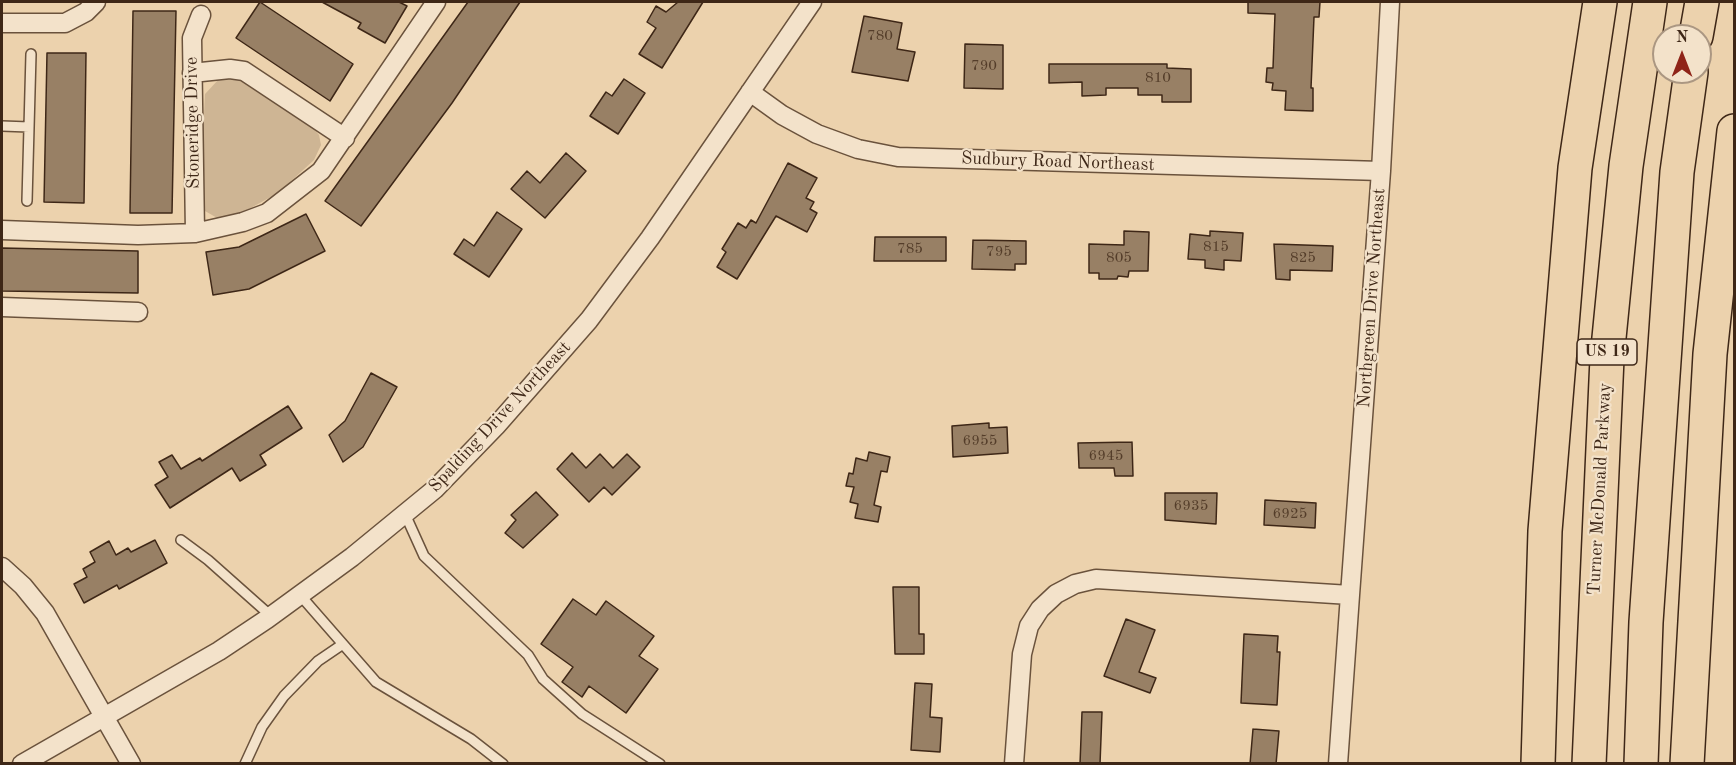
<!DOCTYPE html>
<style>
body{margin:0}
#map{position:relative;width:1736px;height:765px;overflow:hidden;background:#ecd2ad;font-family:"Old Standard TT",serif}
canvas{display:block}
.frame{position:absolute;inset:0;border:3px solid #3e2717;pointer-events:none}
.north{position:absolute;left:1652px;top:24px;width:60px;height:60px;box-sizing:border-box;background:#f3e2ca;border:2px solid #ab9782;border-radius:50%;rotate:0deg;font-size:16px;font-weight:700;line-height:24px;text-align:center;color:#3e2717}
.north::after{content:'';display:block;margin:auto;width:21px;height:27px;background:#8f2418;clip-path:polygon(50% 0,100% 100%,50% 72%,0 100%)}
</style>
<div id="map">
<canvas width="1736" height="765"></canvas>
<div class="frame"></div>
<div class="north">N</div>
</div>
<script>
const c = document.querySelector('canvas').getContext('2d');
c.lineJoin = 'round';
function paint(path, color) {
  c.fillStyle = color;
  c.fill(path, 'evenodd');
}
function poly(rows) {
  const path = new Path2D();
  for (const r of rows) {
    path.moveTo(r[0], r[1]);
    for (let i = 2; i < r.length; i += 2) path.lineTo(r[i], r[i + 1]);
  }
  return path;
}
function strokePath(path, color, width, dash) {
  c.strokeStyle = color;
  c.lineWidth = width;
  c.lineCap = dash ? 'butt' : 'round';
  c.setLineDash(dash || []);
  c.stroke(path);
}
function write(font, color, halo, rows, align = 'center') {
  c.font = font + ' "Old Standard TT",serif';
  c.lineWidth = 4.5;
  c.setLineDash([]);
  c.textBaseline = 'middle';
  c.strokeStyle = halo;
  c.fillStyle = color;
  for (const [text, x, y, turn = 0] of rows) {
    c.save();
    c.translate(x, y);
    c.rotate((+turn || 0) * Math.PI / 180);
    c.textAlign = isNaN(turn) ? turn : align;
    if (halo) c.strokeText(text, 0, 0);
    c.fillText(text, 0, 0);
    c.restore();
  }
}
paint(poly([
 [230,78,246,82,313,128,319,135,321,145,314,160,278,193,236,216,219,219,205,211,200,199,205,94,219,79]
]), '#ceb594');
const building = poly([
 [260,2,353,64,330,101,236,38,260,2],
 [322,2,399,2,407,6,385,43,358,28,361,23,322,2],
 [468,2,520,2,452,103,361,226,325,201,468,2],
 [678,2,703,2,662,68,639,54,656,28,647,22,656,6,666,12,678,2],
 [1248,2,1320,2,1319,17,1314,17,1311,88,1313,88,1313,111,1285,110,1286,91,1272,90,1273,83,1266,82,1267,68,1273,68,1275,14,1248,13,1248,2],
 [133,11,176,11,172,213,130,213,133,11],
 [864,16,902,23,897,49,915,52,908,81,852,72,864,16],
 [965,44,1003,45,1003,89,964,88,965,44],
 [47,53,86,53,84,203,44,202,47,53],
 [1049,64,1167,64,1167,68,1191,69,1191,102,1162,102,1162,95,1138,95,1138,88,1106,88,1106,95,1082,96,1082,82,1049,83,1049,64],
 [624,79,645,93,618,134,590,116,606,92,612,96,624,79],
 [566,153,586,171,545,218,511,189,527,171,540,183,566,153],
 [788,163,817,178,806,198,814,202,810,209,817,213,807,232,776,216,737,279,717,267,726,252,722,249,738,223,746,228,751,220,756,223,788,163],
 [497,212,522,229,489,277,454,254,464,239,474,246,497,212],
 [306,214,325,251,249,289,213,295,206,252,239,247,306,214],
 [1124,231,1149,232,1148,271,1129,271,1128,277,1118,276,1117,279,1099,279,1099,273,1089,273,1089,244,1124,245,1124,231],
 [1210,231,1243,233,1241,261,1224,260,1224,270,1205,268,1205,260,1188,259,1190,234,1210,236,1210,231],
 [875,237,946,237,946,261,874,261,875,237],
 [973,240,1026,241,1026,264,1015,264,1015,270,972,269,973,240],
 [1274,244,1333,246,1332,271,1290,270,1290,280,1276,279,1274,244],
 [2,248,138,251,138,293,2,291,2,248],
 [371,373,397,387,363,447,343,462,329,435,345,421,371,373],
 [288,406,302,428,260,455,266,465,240,481,232,468,170,508,155,485,168,477,159,462,172,455,181,469,200,458,202,461,288,406],
 [989,423,989,428,1007,427,1008,453,953,457,952,426,989,423],
 [1132,442,1133,476,1115,476,1114,468,1079,468,1078,443,1132,442],
 [869,452,890,457,887,472,881,471,874,505,881,507,878,522,855,518,858,504,850,502,854,487,846,486,849,473,853,474,856,458,867,461,869,452],
 [572,453,586,468,600,454,613,468,627,454,640,467,612,495,604,487,589,502,557,469,572,453],
 [536,492,558,515,523,548,505,533,516,520,511,515,536,492],
 [1165,493,1217,493,1216,524,1165,520,1165,493],
 [1265,500,1316,503,1315,528,1264,525,1265,500],
 [155,540,167,563,119,589,117,585,84,603,74,584,87,577,83,569,95,562,90,552,109,541,116,555,128,548,131,552,155,540],
 [893,587,919,587,919,634,924,634,924,654,895,654,893,587],
 [573,599,596,615,606,601,654,636,639,656,658,669,626,713,589,686,582,697,562,682,573,667,541,644,573,599],
 [1126,619,1155,630,1139,672,1156,678,1150,693,1104,676,1126,619],
 [1244,634,1278,636,1277,652,1280,652,1277,705,1241,703,1244,634],
 [915,683,932,684,930,717,942,718,940,752,911,750,915,683],
 [1082,712,1102,712,1100,764,1080,764,1082,712],
 [1253,729,1279,731,1276,764,1250,764,1253,729]
]);
paint(building, '#988065');
strokePath(building, '#3e2717', 1.5);
const service = poly([
 [2,126,29,127],
 [27,201,31,54],
 [405,514,424,556,528,655,543,679,582,714,660,764],
 [181,540,208,560,271,616],
 [300,595,376,682,471,739,503,764],
 [245,764,262,727,284,696,318,661,343,644]
]);
const minor = poly([
 [2,23,65,23,86,12,96,2],
 [192,73,230,69,244,71,345,138],
 [750,92,782,115,817,134,858,149,898,157,1381,171],
 [2,230,138,235,195,233,243,222,267,213,321,171,436,2],
 [195,233,192,38,201,15],
 [2,307,138,312],
 [2,567,23,586,45,613,131,764],
 [1350,595,1381,171,1390,2],
 [22,764,219,651,267,619,352,557,435,489,496,426,589,320,650,238,812,2],
 [1014,764,1022,654,1029,626,1040,609,1056,594,1075,584,1096,579,1350,595,1338,764]
]);
const motorway = poly([
 [1696,36,1702,2],
 [1538,764,1545,531,1575,168,1600,2],
 [1589,764,1607,358,1626,166,1650,2],
 [1641,764,1646,622,1677,172,1691,72],
 [1687,764,1710,354,1734,131]
]);
strokePath(service, '#6a523c', 12);
strokePath(minor, '#6a523c', 21);
strokePath(motorway, '#3e2717', 36);
strokePath(service, '#f3e2ca', 9);
strokePath(minor, '#f3e2ca', 18);
strokePath(motorway, '#ecd2ad', 33);
write('15px', '#543d2a', null, [
 ["780",880,36],
 ["790",984,66],
 ["810",1158,78],
 ["815",1216,247],
 ["785",910,249],
 ["795",999,252],
 ["805",1119,258],
 ["825",1303,258],
 ["6955",980,441],
 ["6945",1106,456],
 ["6935",1191,506],
 ["6925",1290,514]
]);
for (const [x, y, w] of [
 [1607,352,60]
]) {
  const box = new Path2D();
  box.roundRect(x - w / 2, y - 13, w, 26, 4.5);
  c.fillStyle = '#f3e2ca';
  c.fill(box);
  strokePath(box, '#3e2717', 1.5);
}
write('bold 16px', '#3e2717', null, [
 ["US 19",1607,352]
]);
write('18px', '#3e2717', '#f3e2ca', [
 ["Stoneridge Drive",193,123,-91],
 ["Sudbury Road Northeast",1058,162,2],
 ["Northgreen Drive Northeast",1372,298,-86],
 ["Spalding Drive Northeast",500,417,-47],
 ["Turner McDonald Parkway",1600,489,-87]
]);
</script>
